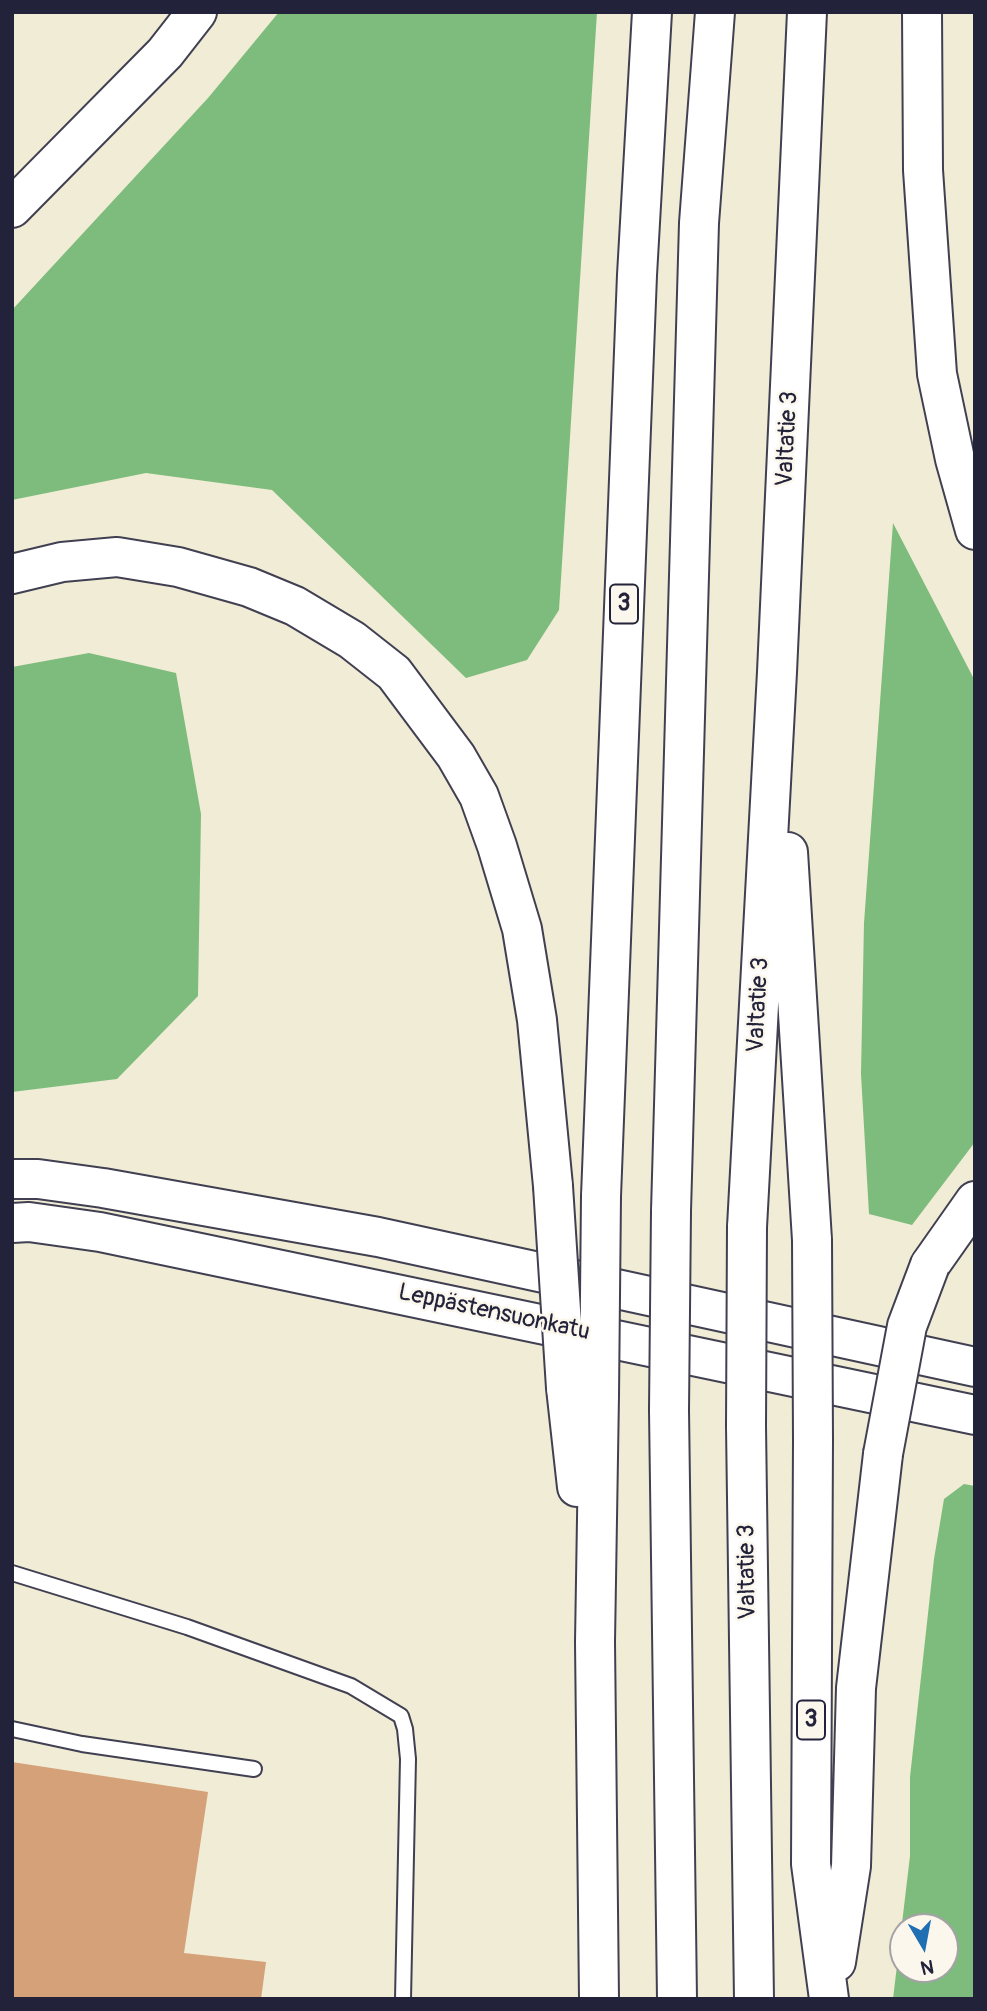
<!DOCTYPE html>
<meta charset="utf-8">
<style>
body{margin:0}
#map{position:relative;width:987px;height:2011px;overflow:hidden;background:#f1ecd5;font-family:Pangolin,sans-serif}
canvas{display:block}
.frame{position:absolute;inset:0;border:14px solid #22223b;pointer-events:none}
.north{position:absolute;left:889px;top:1913px;width:70px;height:70px;box-sizing:border-box;background:#fbf7ec;border:2px solid #a4a2a5;border-radius:50%;rotate:170deg;font-size:19px;font-weight:700;line-height:28px;text-align:center;color:#22223b}
.north::after{content:'';display:block;margin:auto;width:24px;height:32px;background:#1f6fb2;clip-path:polygon(50% 0,100% 100%,50% 72%,0 100%)}
</style>
<div id="map">
<canvas width="987" height="2011"></canvas>
<div class="frame"></div>
<div class="north">N</div>
</div>
<script>
const c = document.querySelector('canvas').getContext('2d');
c.lineJoin = 'round';
function paint(path, color) {
  c.fillStyle = color;
  c.fill(path, 'evenodd');
}
function poly(rows) {
  const path = new Path2D();
  for (const r of rows) {
    path.moveTo(r[0], r[1]);
    for (let i = 2; i < r.length; i += 2) path.lineTo(r[i], r[i + 1]);
  }
  return path;
}
function strokePath(path, color, width, dash) {
  c.strokeStyle = color;
  c.lineWidth = width;
  c.lineCap = dash ? 'butt' : 'round';
  c.setLineDash(dash || []);
  c.stroke(path);
}
function write(font, color, halo, rows, align = 'center') {
  c.font = font + ' Pangolin,sans-serif';
  c.lineWidth = 5;
  c.setLineDash([]);
  c.textBaseline = 'middle';
  c.strokeStyle = halo;
  c.fillStyle = color;
  for (const [text, x, y, turn = 0] of rows) {
    c.save();
    c.translate(x, y);
    c.rotate((+turn || 0) * Math.PI / 180);
    c.textAlign = isNaN(turn) ? turn : align;
    if (halo) c.strokeText(text, 0, 0);
    c.fillText(text, 0, 0);
    c.restore();
  }
}
paint(poly([
 [279,12,597,12,559,610,527,660,466,678,272,490,146,473,12,500,12,310,208,98],
 [893,523,975,681,975,1142,912,1225,869,1214,861,1074,864,923],
 [89,653,176,673,201,814,198,996,117,1079,12,1092,12,667],
 [964,1484,975,1486,975,1999,893,1999,910,1856,910,1777,934,1559,944,1499],
 [903,1927,945,1927,945,1969,903,1969]
]), '#7dbc7c');
paint(poly([
 [12,1762,208,1792,184,1953,266,1962,261,1999,12,1999]
]), '#d4a178');
const service = poly([
 [12,1573,187,1627,351,1686,401,1716,405,1729,408,1759,403,1999],
 [12,1729,82,1744,254,1769]
]);
const secondary = poly([
 [12,1179,38,1179,103,1188,378,1237,975,1367],
 [12,1223,29,1222,100,1232,975,1415]
]);
const motorway = poly([
 [922,12,923,170,937,374,955,459,975,530],
 [12,208,165,53,197,12],
 [12,574,62,562,117,557,178,567,249,587,295,606,352,640,394,673,456,756,479,796,497,846,522,929,537,1020,553,1186],
 [788,852,812,1240],
 [601,1196,637,275,652,12],
 [671,1211,699,223,715,12],
 [747,1227,777,672,807,12],
 [930,1265,975,1201],
 [566,1388,577,1487],
 [669,1410,677,1999],
 [746,1426,754,1999],
 [813,1440,811,1864,829,1999],
 [836,1962,851,1866,856,1688,883,1454],
 [599,1999,595,1642,599,1395]
]);
strokePath(service, '#414052', 18);
strokePath(secondary, '#414052', 42);
strokePath(motorway, '#414052', 42);
strokePath(service, '#fff', 14);
strokePath(secondary, '#fff', 38);
strokePath(motorway, '#fff', 38);
const motorwayBridge = poly([
 [553,1186,566,1388],
 [812,1240,813,1440],
 [599,1395,601,1196],
 [669,1410,671,1211],
 [746,1426,747,1227],
 [883,1454,907,1326,930,1265]
]);
strokePath(motorwayBridge, '#414052', 42, []);
strokePath(motorwayBridge, '#fff', 38);
for (const [x, y, w] of [
 [624,604,28],
 [811,1720,28]
]) {
  const box = new Path2D();
  box.roundRect(x - w / 2, y - 19.5, w, 39, 5);
  c.fillStyle = '#fbf7ec';
  c.fill(box);
  strokePath(box, '#22223b', 2);
}
write('bold 23px', '#22223b', null, [
 ["3",624,604],
 ["3",811,1720]
]);
write('24px', '#22223b', '#fbf7ec', [
 ["Valtatie 3",788,439,-87],
 ["Valtatie 3",759,1005,-87],
 ["Leppästensuonkatu",494,1313,12],
 ["Valtatie 3",748,1572,-91]
]);
</script>
